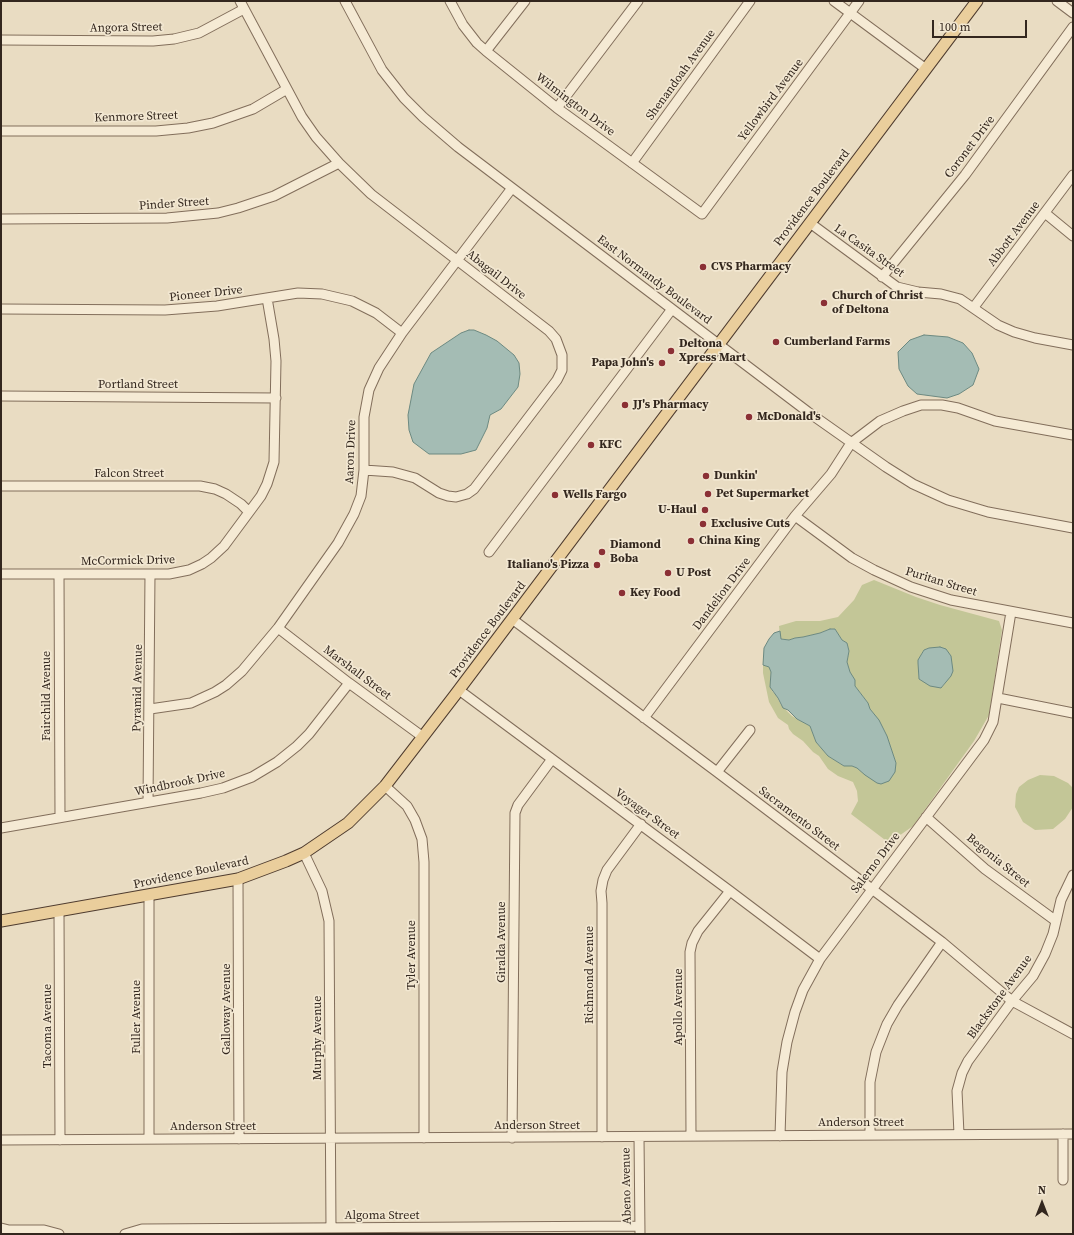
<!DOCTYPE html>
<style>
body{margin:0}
#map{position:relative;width:1074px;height:1235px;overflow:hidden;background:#e9dcc2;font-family:"Source Serif 4",serif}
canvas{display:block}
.frame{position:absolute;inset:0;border:2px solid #33271e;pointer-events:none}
.north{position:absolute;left:1022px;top:1183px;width:40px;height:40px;-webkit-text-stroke:3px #f2e7d1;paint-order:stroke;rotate:0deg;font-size:11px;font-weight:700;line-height:16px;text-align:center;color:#33271e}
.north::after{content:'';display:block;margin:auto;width:14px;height:18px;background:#33271e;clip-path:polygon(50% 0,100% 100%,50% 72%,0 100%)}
.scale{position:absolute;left:932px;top:20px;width:95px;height:18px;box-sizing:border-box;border:2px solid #33271e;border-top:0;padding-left:5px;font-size:12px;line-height:14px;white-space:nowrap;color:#33271e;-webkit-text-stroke:3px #f2e7d1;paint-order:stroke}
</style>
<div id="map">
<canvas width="1074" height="1235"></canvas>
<div class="frame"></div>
<div class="north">N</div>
<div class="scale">100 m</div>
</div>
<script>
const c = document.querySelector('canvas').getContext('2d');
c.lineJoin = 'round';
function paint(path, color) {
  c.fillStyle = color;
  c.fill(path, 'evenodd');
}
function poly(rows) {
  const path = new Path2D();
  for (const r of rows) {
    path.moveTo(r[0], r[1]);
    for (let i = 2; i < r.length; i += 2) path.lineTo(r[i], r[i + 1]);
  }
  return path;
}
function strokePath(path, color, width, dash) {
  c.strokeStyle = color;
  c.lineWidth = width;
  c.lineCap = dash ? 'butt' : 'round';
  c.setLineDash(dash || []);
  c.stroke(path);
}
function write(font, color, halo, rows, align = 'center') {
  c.font = font + ' "Source Serif 4",serif';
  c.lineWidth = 3.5;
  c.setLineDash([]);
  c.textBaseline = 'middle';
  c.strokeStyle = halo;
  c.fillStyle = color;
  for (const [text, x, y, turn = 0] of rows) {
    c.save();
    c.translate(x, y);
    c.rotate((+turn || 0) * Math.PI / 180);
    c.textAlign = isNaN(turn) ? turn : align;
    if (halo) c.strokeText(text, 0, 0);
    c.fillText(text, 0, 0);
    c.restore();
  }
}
paint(poly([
 [874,580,916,597,940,605,999,621,1002,630,989,715,974,741,913,826,889,843,851,814,858,801,857,791,853,782,838,776,828,769,819,756,813,752,803,741,793,734,789,729,788,725,778,718,769,702,763,673,763,665,769,667,771,672,770,681,772,691,776,695,781,705,792,716,810,726,816,742,828,756,844,766,852,766,857,768,869,777,896,763,884,730,870,709,868,703,855,686,854,680,850,672,847,662,849,651,847,643,842,640,835,629,830,629,820,633,803,637,795,638,789,640,781,639,780,636,779,626,796,621,820,621,838,617,854,600,862,585],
 [929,648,947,681,942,687,919,679,918,663,922,653,924,650],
 [1040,775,1054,776,1068,783,1073,788,1073,807,1065,819,1053,829,1035,830,1023,822,1015,807,1016,794,1019,787,1028,780]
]), '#c3c697');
const water = poly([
 [469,330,474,330,486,335,497,341,514,355,519,363,520,374,518,387,501,409,490,415,487,428,476,450,461,454,429,454,413,442,409,430,408,415,414,384,431,353,461,333,469,330],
 [924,335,948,337,963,343,972,353,979,369,973,385,959,394,947,398,917,394,908,386,899,369,898,352,910,340,924,335],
 [830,629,835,629,842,640,847,643,849,651,847,662,850,672,855,680,855,686,868,703,870,709,879,720,887,736,896,763,895,772,889,781,881,784,877,783,865,775,857,768,852,766,844,766,828,756,816,742,810,726,797,719,788,710,783,708,778,698,770,687,771,672,769,667,763,665,764,648,769,639,774,633,780,631,781,639,789,640,795,638,803,637,820,633,830,629],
 [940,647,946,649,951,656,953,671,951,676,941,688,930,686,919,679,918,663,918,660,924,650,929,648,940,647]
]);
paint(water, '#a4bcb4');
strokePath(water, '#6c8981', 1);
const minor = poly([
 [240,1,302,117,316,137,339,163,371,194,549,331,556,339,562,355,562,370,557,380,474,489,467,494,456,497,448,496,439,493,415,478,393,472,364,470],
 [345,1,382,70,404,98,423,117,458,147,808,412,886,467,913,484,948,500,988,512,1073,528],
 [450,1,463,25,477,43,486,51,557,108,702,214,859,1],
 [834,1,926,69],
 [1057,1,1073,13],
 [1,40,153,41,174,39,199,33,244,9],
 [486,51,525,1],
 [557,108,638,1],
 [1,131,156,131,188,128,213,123,253,109,287,89],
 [632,163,750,1],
 [1045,213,1073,236],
 [1,219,167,218,218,213,238,208,274,196,339,163],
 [810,223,897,287,918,292,941,294,960,299,998,325,1014,332,1035,338,1073,345],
 [882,277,965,175,1073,27],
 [974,307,1073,175],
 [1,309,165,310,217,306,298,293,322,294,352,301,376,313,402,333],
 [1,396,276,398],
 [1,486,200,486,215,489,226,494,241,504,249,512],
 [795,516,852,558,874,570,911,587,951,600,1073,623],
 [489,552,672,309],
 [1,574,169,574,189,570,202,564,211,558,224,546,261,496,267,484,274,462,276,361,274,339,267,298],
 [59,574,60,817],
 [512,619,717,772,942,942,1012,1001,1073,1034],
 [278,628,349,683,423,737],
 [459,690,730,891,820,959],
 [998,698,1073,713],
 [150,709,191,703,215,692,226,685,242,671,278,628,338,543,354,514,361,496,364,470,364,417,369,390,379,368,402,333,512,188],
 [644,718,795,516,831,474,851,443,880,421,903,411,921,405,942,405,958,408,995,421,1073,435],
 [717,772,750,730],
 [385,786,407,806,415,820,422,839,424,862,424,1138],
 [148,802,150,574],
 [926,817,985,869,1056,921],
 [1,828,201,793,223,788,252,777,277,762,297,746,309,734,349,683],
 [304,853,322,891,329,921,331,1228],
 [238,879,239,1139],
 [59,912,60,1140],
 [959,1134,957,1091,962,1073,968,1061,1012,1001,1033,976,1045,954,1053,934,1061,900,1073,875],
 [1063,1134,1063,1180],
 [870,1135,870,1082,876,1052,887,1024,898,1005,942,942],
 [691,1136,690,952,692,943,698,931,730,891],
 [780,1136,782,1072,787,1042,795,1012,803,990,820,959,984,740,993,722,1011,612],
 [602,1137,602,903,601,891,603,880,607,870,641,824],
 [639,1137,640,1234],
 [512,1138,515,813,518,805,552,759],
 [149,1139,149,896],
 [1,1140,1073,1134],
 [1,1228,9,1230,44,1230,59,1234],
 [125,1234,142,1229,640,1226]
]);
const major = poly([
 [1,921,238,879,286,861,304,853,348,823,385,786,455,695,977,1]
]);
strokePath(minor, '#826e5b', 11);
strokePath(major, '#4f3c2f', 13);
strokePath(minor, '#f5ead4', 9);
strokePath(major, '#eace9c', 11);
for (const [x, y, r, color] of [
 [703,267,4,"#8b3035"],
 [824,303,4,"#8b3035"],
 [776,342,4,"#8b3035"],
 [671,351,4,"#8b3035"],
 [662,363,4,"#8b3035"],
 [625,405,4,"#8b3035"],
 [749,417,4,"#8b3035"],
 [591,445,4,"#8b3035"],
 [706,476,4,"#8b3035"],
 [708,494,4,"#8b3035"],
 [555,495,4,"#8b3035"],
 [705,510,4,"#8b3035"],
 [703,524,4,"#8b3035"],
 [691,541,4,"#8b3035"],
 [602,552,4,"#8b3035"],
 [597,565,4,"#8b3035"],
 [668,573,4,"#8b3035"],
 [622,593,4,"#8b3035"]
]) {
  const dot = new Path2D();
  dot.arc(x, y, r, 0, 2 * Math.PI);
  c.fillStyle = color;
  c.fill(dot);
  strokePath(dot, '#f2e7d1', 1.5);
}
write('12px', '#33271e', '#f2e7d1', [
 ["Angora Street",126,28,-1],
 ["Shenandoah Avenue",681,75,-54],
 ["Yellowbird Avenue",771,100,-53],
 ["Wilmington Drive",575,105,37],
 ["Kenmore Street",136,117,-2],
 ["Coronet Drive",970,147,-53],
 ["Providence Boulevard",812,198,-53],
 ["Pinder Street",174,204,-4],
 ["Abbott Avenue",1014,234,-53],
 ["La Casita Street",869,251,35],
 ["Abagail Drive",496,275,38],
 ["East Normandy Boulevard",654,280,37],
 ["Pioneer Drive",206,294,-6],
 ["Portland Street",138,385],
 ["Aaron Drive",351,452,-88],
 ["Falcon Street",129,474],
 ["McCormick Drive",128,561,-1],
 ["Puritan Street",941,582,17],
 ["Dandelion Drive",722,594,-53],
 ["Providence Boulevard",488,630,-53],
 ["Marshall Street",357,673,37],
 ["Pyramid Avenue",138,688,-89],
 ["Fairchild Avenue",47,696,-90],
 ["Windbrook Drive",180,783,-12],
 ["Voyager Street",647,814,36],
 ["Sacramento Street",799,819,37],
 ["Begonia Street",998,861,39],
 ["Salerno Drive",876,863,-53],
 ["Providence Boulevard",191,873,-12],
 ["Giralda Avenue",502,942,-90],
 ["Tyler Avenue",412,955,-90],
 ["Richmond Avenue",590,975,-90],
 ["Blackstone Avenue",1000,997,-54],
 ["Apollo Avenue",679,1007,-90],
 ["Galloway Avenue",227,1009,-90],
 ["Fuller Avenue",137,1017,-90],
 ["Tacoma Avenue",48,1026,-90],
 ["Murphy Avenue",318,1038,-90],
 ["Anderson Street",861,1123],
 ["Anderson Street",537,1126],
 ["Anderson Street",213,1127],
 ["Abeno Avenue",627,1186,-91],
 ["Algoma Street",382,1216]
]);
write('bold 12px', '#33271e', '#f2e7d1', [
 ["CVS Pharmacy",711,267],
 ["Church of Christ",832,296],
 ["of Deltona",832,310],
 ["Cumberland Farms",784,342],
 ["Deltona",679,344],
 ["Xpress Mart",679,358],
 ["Papa John's",654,363,"right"],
 ["JJ's Pharmacy",633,405],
 ["McDonald's",757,417],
 ["KFC",599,445],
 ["Dunkin'",714,476],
 ["Pet Supermarket",716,494],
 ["Wells Fargo",563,495],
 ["U-Haul",697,510,"right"],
 ["Exclusive Cuts",711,524],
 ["China King",699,541],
 ["Diamond",610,545],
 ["Boba",610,559],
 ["Italiano's Pizza",589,565,"right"],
 ["U Post",676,573],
 ["Key Food",630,593]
], 'left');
</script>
